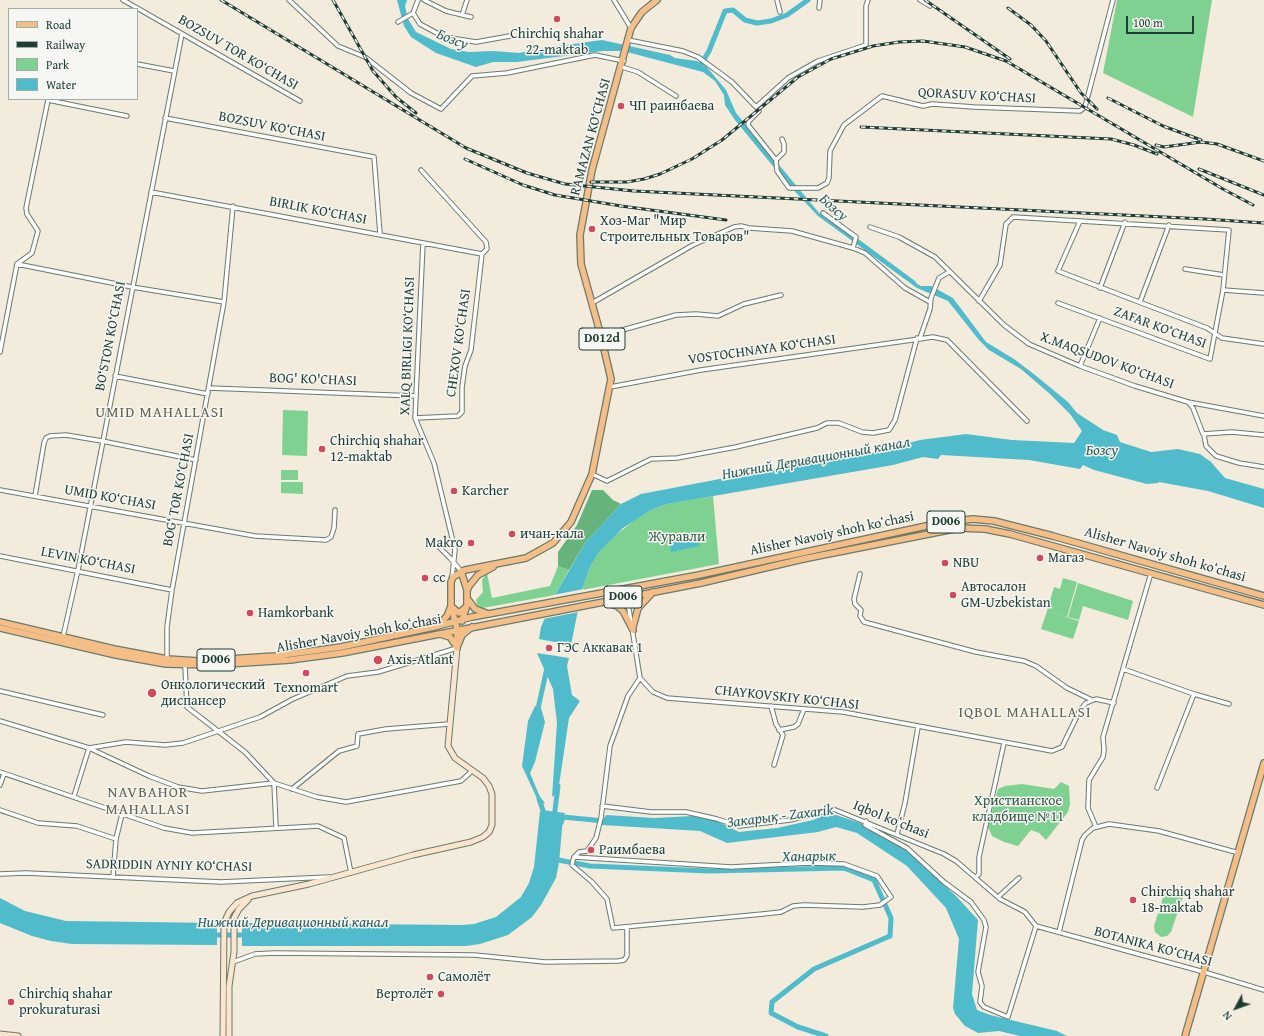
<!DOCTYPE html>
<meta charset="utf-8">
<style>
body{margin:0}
#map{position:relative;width:1264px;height:1036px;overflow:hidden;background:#f3ebdb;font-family:"Gentium Book Plus",serif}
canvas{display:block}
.legend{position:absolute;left:8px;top:8px;width:130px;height:92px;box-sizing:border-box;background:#f6f6f2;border:1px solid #a0aca6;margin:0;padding:5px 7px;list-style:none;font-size:12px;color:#1f3d34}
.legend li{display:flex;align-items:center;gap:8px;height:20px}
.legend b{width:20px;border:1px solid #a0aca6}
.north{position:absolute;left:1216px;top:988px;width:40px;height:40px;-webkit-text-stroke:3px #f6f6f2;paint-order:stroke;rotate:229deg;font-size:11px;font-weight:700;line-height:16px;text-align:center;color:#1f3d34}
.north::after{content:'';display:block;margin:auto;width:14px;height:18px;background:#1f3d34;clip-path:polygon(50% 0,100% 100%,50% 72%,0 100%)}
.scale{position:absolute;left:1126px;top:16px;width:68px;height:18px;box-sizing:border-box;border:2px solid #1f3d34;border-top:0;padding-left:5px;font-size:12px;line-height:14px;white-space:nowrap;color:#1f3d34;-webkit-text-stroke:3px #f6f6f2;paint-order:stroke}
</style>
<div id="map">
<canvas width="1264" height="1036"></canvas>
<ul class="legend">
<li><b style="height:5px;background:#f6be87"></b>Road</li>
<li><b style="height:5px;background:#1f3d34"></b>Railway</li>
<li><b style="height:11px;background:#7fd192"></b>Park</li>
<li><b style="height:11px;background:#50bccb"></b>Water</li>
</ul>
<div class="north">N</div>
<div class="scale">100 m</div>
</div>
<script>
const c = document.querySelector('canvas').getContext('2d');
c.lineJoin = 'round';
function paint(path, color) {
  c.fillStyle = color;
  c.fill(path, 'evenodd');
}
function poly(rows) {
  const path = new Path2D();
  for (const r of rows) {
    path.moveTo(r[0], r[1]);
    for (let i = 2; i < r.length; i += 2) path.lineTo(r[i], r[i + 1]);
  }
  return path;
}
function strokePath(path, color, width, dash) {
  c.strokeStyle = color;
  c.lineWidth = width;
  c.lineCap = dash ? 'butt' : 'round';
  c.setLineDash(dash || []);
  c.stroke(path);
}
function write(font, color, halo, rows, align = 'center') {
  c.font = font + ' "Gentium Book Plus",serif';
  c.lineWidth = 3;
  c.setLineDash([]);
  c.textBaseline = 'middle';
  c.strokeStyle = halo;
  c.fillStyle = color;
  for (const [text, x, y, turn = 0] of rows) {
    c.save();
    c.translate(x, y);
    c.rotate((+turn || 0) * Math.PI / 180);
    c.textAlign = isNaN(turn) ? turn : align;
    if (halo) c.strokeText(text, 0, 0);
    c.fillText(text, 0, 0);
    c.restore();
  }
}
paint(poly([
 [1117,0,1212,0,1193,117,1103,73],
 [283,410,308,411,307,456,282,455],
 [281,470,298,470,298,480,281,480],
 [281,482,303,482,303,494,281,493],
 [713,496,719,564,582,590,590,567,599,552,612,538,635,520,651,510,667,504],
 [558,566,569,570,555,595,482,608,477,605,476,600,483,592,482,580,487,573,492,598,550,586],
 [1063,578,1077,582,1067,617,1047,611,1054,587,1060,589],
 [1078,583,1133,601,1128,620,1083,606,1079,620,1068,617],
 [1047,611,1079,621,1073,639,1041,629],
 [1061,782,1069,786,1070,804,1068,812,1046,840,1039,833,1031,830,1018,846,1004,842,992,836,988,827,998,789,1005,786,1022,784,1054,789],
 [1173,887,1179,889,1183,897,1171,932,1167,936,1161,937,1155,932,1154,926,1165,891]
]), '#7fd192');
paint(poly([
 [592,490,603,490,613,500,621,504,585,543,569,570,558,566,558,552,577,525]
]), '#67b37c');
paint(poly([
 [397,0,407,0,405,6,408,19,416,32,451,49,469,52,493,51,519,53,544,48,602,40,670,55,675,58,697,61,706,66,726,90,736,113,819,213,861,241,915,281,917,284,921,286,931,286,953,298,986,342,1014,359,1035,375,1068,402,1077,413,1103,430,1117,435,1120,442,1151,452,1178,449,1200,454,1211,462,1225,478,1264,489,1264,508,1208,491,1159,482,1158,483,1147,484,1094,470,1083,465,1080,469,1029,460,941,455,938,459,923,457,893,465,667,504,651,510,623,528,599,552,590,567,582,590,571,645,539,639,541,627,555,595,585,543,621,504,641,494,809,462,868,454,920,440,966,434,1012,440,1074,443,1082,431,1070,414,1050,394,1021,369,989,350,979,340,948,301,917,288,818,216,786,182,735,120,725,105,724,95,715,81,703,72,623,51,603,51,517,62,493,62,476,67,436,53,411,37,404,26],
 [698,537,700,546,671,552,670,543],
 [537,653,569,658,567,666,572,695,580,701,569,718,558,792,552,797,557,723,553,689],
 [535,706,541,708,545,722,535,762,530,773,540,797,545,803,540,805,522,766,528,721],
 [542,810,565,813,563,817,559,863,556,878,541,905,532,917,508,935,480,944,466,946,242,946,242,923,462,925,474,924,496,917,521,897,529,883,534,867,540,811],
 [606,815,654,818,693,816,717,821,739,832,777,828,813,820,825,815,836,815,860,823,908,851,957,897,978,920,972,994,977,1010,990,1015,1057,1031,1067,1036,1020,1036,999,1031,978,1033,965,1026,955,1014,953,1008,959,939,946,908,907,866,857,833,836,827,818,832,727,843,700,831,602,825,602,821],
 [0,898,25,911,66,921,217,923,217,945,72,944,51,941,32,936,0,923]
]), '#50bccb');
paint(poly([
 [584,589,579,612,543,619,553,595]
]), '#f3ebdb');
strokePath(poly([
 [700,66,709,51,725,11,733,10,745,20,757,23,771,21,787,15,808,0],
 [537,713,547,668],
 [539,799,545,816],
 [554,818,558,786],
 [561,823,563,817,604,821],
 [553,859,590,866,709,871,844,868,874,880,891,918,890,936,814,969,772,1002,771,1013,798,1027,826,1036],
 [211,935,249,935]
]), '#50bccb', 5);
const street = poly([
 [123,0,300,101],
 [289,0,338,46,365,57,411,93,441,109,472,76,507,73,595,55,624,61],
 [418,0,413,13,420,24,444,37,476,42,510,36],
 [424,0,446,11,471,17],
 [614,0,631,28],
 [777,0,780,12],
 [920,0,930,6],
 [819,8,820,0],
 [462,15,467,0],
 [398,22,413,13],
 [628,40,683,51,698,57,732,82,756,107,788,78,818,61,866,45,866,6,868,0],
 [137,64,174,71],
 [622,67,638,72,676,96],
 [759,111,749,121,748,125,776,160,777,171,789,188,818,188,827,183,829,178,830,151,844,125,882,96,923,106,932,104,974,107,1080,111,1085,107,1113,0],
 [165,118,374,157,380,234],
 [776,160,784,152,784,144,782,139],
 [421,170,486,242,487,249,482,254],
 [151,192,482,254],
 [823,213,856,237,853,248],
 [1080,221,1058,271,1207,328,1222,338,1264,344],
 [870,227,899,237,935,257,1004,325,1029,344,1080,366,1135,386,1188,402,1264,416],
 [423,243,415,418,434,463,455,550,452,577],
 [17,264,132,287,224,302],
 [1185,269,1224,275],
 [1100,288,1125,222],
 [1223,290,1264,293],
 [979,301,1000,265,1006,224,1013,217,1229,230,1223,290,1210,359,1058,303],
 [1140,302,1169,225],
 [592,303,693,245,734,227,741,226,749,228,792,231,853,248,865,253,905,288,930,302],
 [601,336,676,315,696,314,718,316,744,304,781,295],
 [920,338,930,309,931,298,939,278,949,272],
 [0,352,17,264,32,253,38,231,27,214,26,208,48,100,127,116],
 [1080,366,1100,318],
 [115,376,208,394],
 [610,387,701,370,933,337,947,340,1027,421],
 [209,388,416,396],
 [1188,402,1193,408,1203,434,1232,432,1264,435],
 [415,418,458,416,462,412,462,387,465,366,471,350,482,254],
 [1204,435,1206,446,1216,456,1239,463,1264,467],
 [592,474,607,481,651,459,677,458,736,447,817,428,827,423,839,423,862,432,873,433,889,430,895,420,917,338],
 [0,490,255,536,326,540,331,537,334,528,335,510],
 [35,496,44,443,46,438,50,436,66,435,102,441,196,460],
 [437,545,450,558,461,571],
 [0,556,172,590],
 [860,574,854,599,855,604,861,610,860,616,864,622,976,652,1024,661,1036,666,1067,688,1092,700],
 [627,597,640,678,653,692,667,698,843,712,1052,751,1062,747,1080,710,1086,703,1096,699,1114,703],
 [63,637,78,570,182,34],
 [167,659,167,627,172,590,224,302,233,206],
 [185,666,187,707,245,752,274,783,276,827],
 [1123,669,1194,694,1229,704],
 [0,691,103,715],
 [771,706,776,724,783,735,774,765],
 [0,721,89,748,149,776,178,787,202,791,274,783,317,797,346,802,461,781,472,771],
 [779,730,794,727,798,724,804,709],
 [0,772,164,828,192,833,318,826,344,838,351,873],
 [0,785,4,774],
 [1157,788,1194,694],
 [292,789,339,751,357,746,358,734,386,729,449,724],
 [74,796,89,748,126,742,165,745,183,743,260,717,293,699,347,676,378,672,457,648],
 [602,806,651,812,686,812,717,819,739,826,790,820,833,809,944,854,956,861,1000,899,1025,912,1036,926],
 [0,810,38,823,77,826,116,839],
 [866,821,865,825,907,848,944,882,971,902,984,920,986,927,978,972,982,986,980,1002,984,1007,1008,1017,1036,926],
 [1096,827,1088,808,1089,780,1103,757,1104,750,1103,737,1151,573],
 [897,834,905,803,918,727],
 [574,857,731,867,809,863,844,864,877,876,891,897,880,905,863,907,804,905,793,906,781,912,763,914,613,928,607,899,592,882,572,865,573,860,574,857,579,852,587,851,596,838,601,818,610,746,628,696,640,678],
 [0,874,26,873,221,882,329,877],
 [113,877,116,839,122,814],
 [976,877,979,874,979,857,1004,743],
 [998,897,1019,878],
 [1036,926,1204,972,1264,990],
 [1059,932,1082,840,1085,835,1093,828,1109,824,1159,831,1239,853],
 [233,962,255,954,274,953,474,955,545,962,618,961,624,960,627,956,627,927]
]);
const secondary = poly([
 [0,1034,18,1036],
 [223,1036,224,923,229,912,237,903,252,896,309,884,413,855,471,842,483,837,489,832,492,825,492,794,489,786,483,778,455,758,448,746,457,648],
 [229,1036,229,986,234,952,234,918,239,909,248,900]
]);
const primary = poly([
 [461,571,467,590],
 [467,598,475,609,486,613],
 [604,602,617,606,623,611,633,630],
 [452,607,459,613,466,607],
 [462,621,467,605,467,591,469,586,478,575,493,567],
 [0,622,114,649,167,659,198,661,275,656,341,647,434,627,472,617,699,575,940,523,973,519,994,521,1053,536,1264,596],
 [439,625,447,616,451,606],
 [633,627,638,608,653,592],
 [0,628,116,655,166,664,212,665,290,660,342,653,701,583,803,559,959,528,985,529,1010,534,1264,605],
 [440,634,450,637,456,646],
 [458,645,462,635,472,627],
 [457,648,457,629,451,605,451,582,453,577,465,570,526,558,553,543,571,522,592,474,611,379,601,336,581,264,580,235,592,170,631,28,642,12,657,0],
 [1185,1036,1264,763]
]);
strokePath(street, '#697a6e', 5.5);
strokePath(secondary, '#697a6e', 7);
strokePath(primary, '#697a6e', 8);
strokePath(street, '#fff', 3.5);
strokePath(secondary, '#fbe5cf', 5);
strokePath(primary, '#f6be87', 5.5);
const rail = poly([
 [221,0,466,148,527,173,565,184,634,191,1205,219,1264,223],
 [333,0,373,71,396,97,416,113],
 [925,0,1010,59],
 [1008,8,1031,25,1046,41,1081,93,1097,109],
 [1108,98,1163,126,1201,140],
 [861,127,1111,139,1134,145,1157,154],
 [1156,145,1164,147,1201,142,1217,144,1264,161],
 [465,159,523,185,555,195,621,206,726,220],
 [1199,169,1264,195],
 [591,182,627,182,644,179,660,174,692,159,722,140,798,77,831,59,873,46,899,42,923,41,965,47,1006,61,1223,189,1253,205]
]);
strokePath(rail, '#1f3d34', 3);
strokePath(rail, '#f6f6f2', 1.5, [4.5]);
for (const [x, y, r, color] of [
 [557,19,4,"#d1495b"],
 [621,106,4,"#d1495b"],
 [592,229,4,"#d1495b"],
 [322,449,4,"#d1495b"],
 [454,491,4,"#d1495b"],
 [512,534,4,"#d1495b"],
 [471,543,4,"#d1495b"],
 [1040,558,4,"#d1495b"],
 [945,563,4,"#d1495b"],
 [425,578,4,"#d1495b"],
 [953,595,4,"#d1495b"],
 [250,613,4,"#d1495b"],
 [549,648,4,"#d1495b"],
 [378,660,5,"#d1495b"],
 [306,673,4,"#d1495b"],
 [152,693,5,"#d1495b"],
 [591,850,4,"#d1495b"],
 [1133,900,4,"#d1495b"],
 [430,977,4,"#d1495b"],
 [441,994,4,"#d1495b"],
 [11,1002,4,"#d1495b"]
]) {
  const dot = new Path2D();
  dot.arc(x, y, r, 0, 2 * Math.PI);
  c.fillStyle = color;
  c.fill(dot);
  strokePath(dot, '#f6f6f2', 1.5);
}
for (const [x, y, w] of [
 [602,339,46],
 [946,522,38],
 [623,597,38],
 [216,660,38]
]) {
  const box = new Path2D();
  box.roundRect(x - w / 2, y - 11, w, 22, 3);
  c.fillStyle = '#f6f6f2';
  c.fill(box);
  strokePath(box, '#1f3d34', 1);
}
write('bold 13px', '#1f3d34', null, [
 ["D012d",602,339],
 ["D006",946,522],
 ["D006",623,597],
 ["D006",216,660]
]);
write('14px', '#1f3d34', '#f6f6f2', [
 ["Chirchiq shahar",557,34,"center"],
 ["22-maktab",557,50,"center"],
 ["ЧП раинбаева",629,106],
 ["Хоз-Маг \"Мир",600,221],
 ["Строительных Товаров\"",600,237],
 ["Chirchiq shahar",330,441],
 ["12-maktab",330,457],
 ["Karcher",462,491],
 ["ичан-кала",520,534],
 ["Makro",463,543,"right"],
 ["Магаз",1048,558],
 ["NBU",953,563],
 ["cc",433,578],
 ["Автосалон",961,587],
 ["GM-Uzbekistan",961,603],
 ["Hamkorbank",258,613],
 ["ГЭС Аккавак 1",557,648],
 ["Axis-Atlant",387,660],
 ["Онкологический",161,685],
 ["диспансер",161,701],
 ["Texnomart",306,688,"center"],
 ["Раимбаева",599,850],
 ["Chirchiq shahar",1141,892],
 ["18-maktab",1141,908],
 ["Самолёт",438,977],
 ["Chirchiq shahar",19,994],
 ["prokuraturasi",19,1010],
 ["Вертолёт",433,994,"right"]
], 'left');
write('14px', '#1f3d34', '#f6f6f2', [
 ["BOZSUV TOR KO‘CHASI",238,53,30],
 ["QORASUV KO‘CHASI",977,96,3],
 ["BOZSUV KO‘CHASI",272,127,11],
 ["RAMAZAN KO‘CHASI",591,137,-75],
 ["BIRLIK KO‘CHASI",318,211,11],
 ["ZAFAR KO‘CHASI",1160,328,20],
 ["BO‘STON KO‘CHASI",111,336,-79],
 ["CHEXOV KO‘CHASI",459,343,-82],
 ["XALQ BIRLIGI KO‘CHASI",408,346,-88],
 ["VOSTOCHNAYA KO‘CHASI",762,350,-8],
 ["X.MAQSUDOV KO‘CHASI",1107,361,20],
 ["BOG' KO'CHASI",313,380,2],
 ["BOG‘ TOR KO‘CHASI",179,490,-79],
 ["UMID KO‘CHASI",110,498,10],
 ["Alisher Navoiy shoh koʻchasi",832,534,-12],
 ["Alisher Navoiy shoh koʻchasi",1165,555,16],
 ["LEVIN KO‘CHASI",88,561,11],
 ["Alisher Navoiy shoh koʻchasi",359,634,-10],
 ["CHAYKOVSKIY KO‘CHASI",787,698,6],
 ["Iqbol koʻchasi",891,820,22],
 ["SADRIDDIN AYNIY KO‘CHASI",169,866,1],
 ["BOTANIKA KO‘CHASI",1153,947,15]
]);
write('14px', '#325b47', '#f6f6f2', [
 ["Журавли",677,537],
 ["Христианское",1018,801],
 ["кладбище №11",1018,817]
]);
write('italic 15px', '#2b5d5a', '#f6f6f2', [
 ["Бозсу",452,40,22],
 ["Бозсу",833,208,42],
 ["Бозсу",1102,451],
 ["Нижний Деривационный канал",816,459,-10],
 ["Закарық - Zaxarik",780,817,-7],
 ["Ханарык",809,857,-1],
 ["Нижний Деривационный канал",293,923]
]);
c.letterSpacing = '1px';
write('15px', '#64614e', '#f6f6f2', [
 ["UMID MAHALLASI",160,413],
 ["IQBOL MAHALLASI",1025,713],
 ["NAVBAHOR",148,793],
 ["MAHALLASI",148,810]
]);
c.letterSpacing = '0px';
</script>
